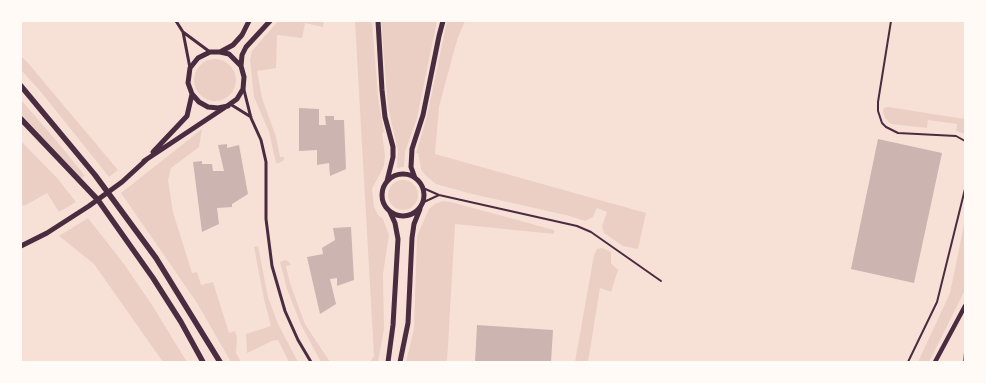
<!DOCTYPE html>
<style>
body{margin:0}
#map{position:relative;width:986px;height:383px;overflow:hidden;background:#f7e1d7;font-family:Inter,sans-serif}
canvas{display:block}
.frame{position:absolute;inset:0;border:22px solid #fffaf5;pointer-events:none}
</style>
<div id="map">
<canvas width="986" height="383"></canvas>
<div class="frame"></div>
</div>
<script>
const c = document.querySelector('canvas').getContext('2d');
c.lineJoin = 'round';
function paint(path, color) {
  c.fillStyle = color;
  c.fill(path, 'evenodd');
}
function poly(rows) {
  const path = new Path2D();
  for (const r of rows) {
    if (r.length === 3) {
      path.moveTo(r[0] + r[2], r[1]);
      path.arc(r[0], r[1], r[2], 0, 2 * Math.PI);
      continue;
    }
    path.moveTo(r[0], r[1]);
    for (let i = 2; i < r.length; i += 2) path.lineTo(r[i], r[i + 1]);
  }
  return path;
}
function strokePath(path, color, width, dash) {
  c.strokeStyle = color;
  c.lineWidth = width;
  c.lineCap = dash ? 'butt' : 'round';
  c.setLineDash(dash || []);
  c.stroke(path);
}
paint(poly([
 [278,21,324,21,323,27,305,23,302,38,277,35,276,68,257,71,262,98,276,137,280,157,284,157,284,160,279,163,276,163,269,132,254,97,250,60,252,51],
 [355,21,372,21,378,97,384,132,382,133,385,155,384,166,372,189,374,207,378,215,383,219,389,235,383,274,384,329,378,362,370,362,374,356],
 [381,21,437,21,417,118,405,152,404,167,397,168,398,151,388,107],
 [447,21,465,21,457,40,439,107,435,154,646,213,638,249,623,246,604,233,602,226,607,212,597,208,593,217,585,221,570,216,468,193,436,184,425,175,421,169,418,153,416,153,427,116],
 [21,56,28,63,118,170,109,177,41,92,21,70],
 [215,80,21],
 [21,100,55,139,85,176,81,178,21,114],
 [888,107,965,119,965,134,956,131,957,124,928,120,927,128,891,124,885,118,883,112,884,108],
 [202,129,199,147,171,168,168,180,173,212,192,273,197,272,201,285,213,282,229,333,235,331,237,338,236,353,241,362,231,362,197,303,121,193],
 [21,141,58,179,76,202,59,212,47,193,24,206,21,203],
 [403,195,15],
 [443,201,451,202,554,230,554,234,455,224,447,362,406,362,414,329,417,236,429,209,435,204],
 [88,218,124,264,152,305,187,362,163,362,94,264,59,236],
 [965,220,965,290,929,362,918,362,950,293],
 [258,246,268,297,278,324,298,362,289,362,278,340,272,341,247,353,246,334,271,326,264,299,254,247],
 [602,248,611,252,611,263,618,270,611,292,600,288,588,362,575,362,594,255,597,249],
 [285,260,288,261,291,265,286,266,290,283,305,324,330,362,321,362,301,325,287,289,280,262]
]), '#ebcfc5');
paint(poly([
 [299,108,319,109,319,125,326,125,325,116,334,116,334,120,344,120,346,169,330,176,329,163,317,165,317,150,299,151],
 [878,139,942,153,914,283,851,269],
 [227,144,227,148,239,145,248,194,232,204,232,207,217,208,219,224,202,232,193,162,202,161,202,164,212,164,213,171,224,171,218,145],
 [351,227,354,280,337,286,337,278,330,279,336,304,320,314,307,257,323,254,322,248,335,240,333,228],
 [477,325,553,330,551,362,475,362]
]), '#ccb4b1');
strokePath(poly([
 [891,21,878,102,878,111,882,123,886,127,898,133,956,136,965,141],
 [423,188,439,195,577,226,591,232,661,281],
 [424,202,439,195],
 [908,362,937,302,965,189]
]), '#4a2c40', 2);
strokePath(poly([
 [176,21,183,32],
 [190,68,183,32,210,52],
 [244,90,251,118,261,140,266,162,266,219,272,266,285,311,298,340,311,362],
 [230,104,251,117]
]), '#4a2c40', 3);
strokePath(poly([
 [935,362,965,306]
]), '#4a2c40', 4.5);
strokePath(poly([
 [378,21,382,90,385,117,393,147,393,157,387,181],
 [220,52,233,45,242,35,249,21],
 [241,66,242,55,246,47,270,21],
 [153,152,187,116,192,94],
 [144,161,230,104,237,99,243,89,244,77,241,66,229,54,220,52,210,52,198,58,190,68,188,83,192,94,199,102,208,107,218,108,228,106],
 [403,195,21],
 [415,178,411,167,412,149,423,115,439,36,443,21],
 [21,246,47,233,89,206,122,182,146,160],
 [388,362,393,325,398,239,395,223,390,212],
 [400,362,408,323,412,238,414,224,420,209]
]), '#4a2c40', 5);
strokePath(poly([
 [21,86,95,175,156,258,220,362],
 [21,119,98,200,153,278,181,322,203,362]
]), '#4a2c40', 5.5);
strokePath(poly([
 [964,362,965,354]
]), '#8f747c', 2.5);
</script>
